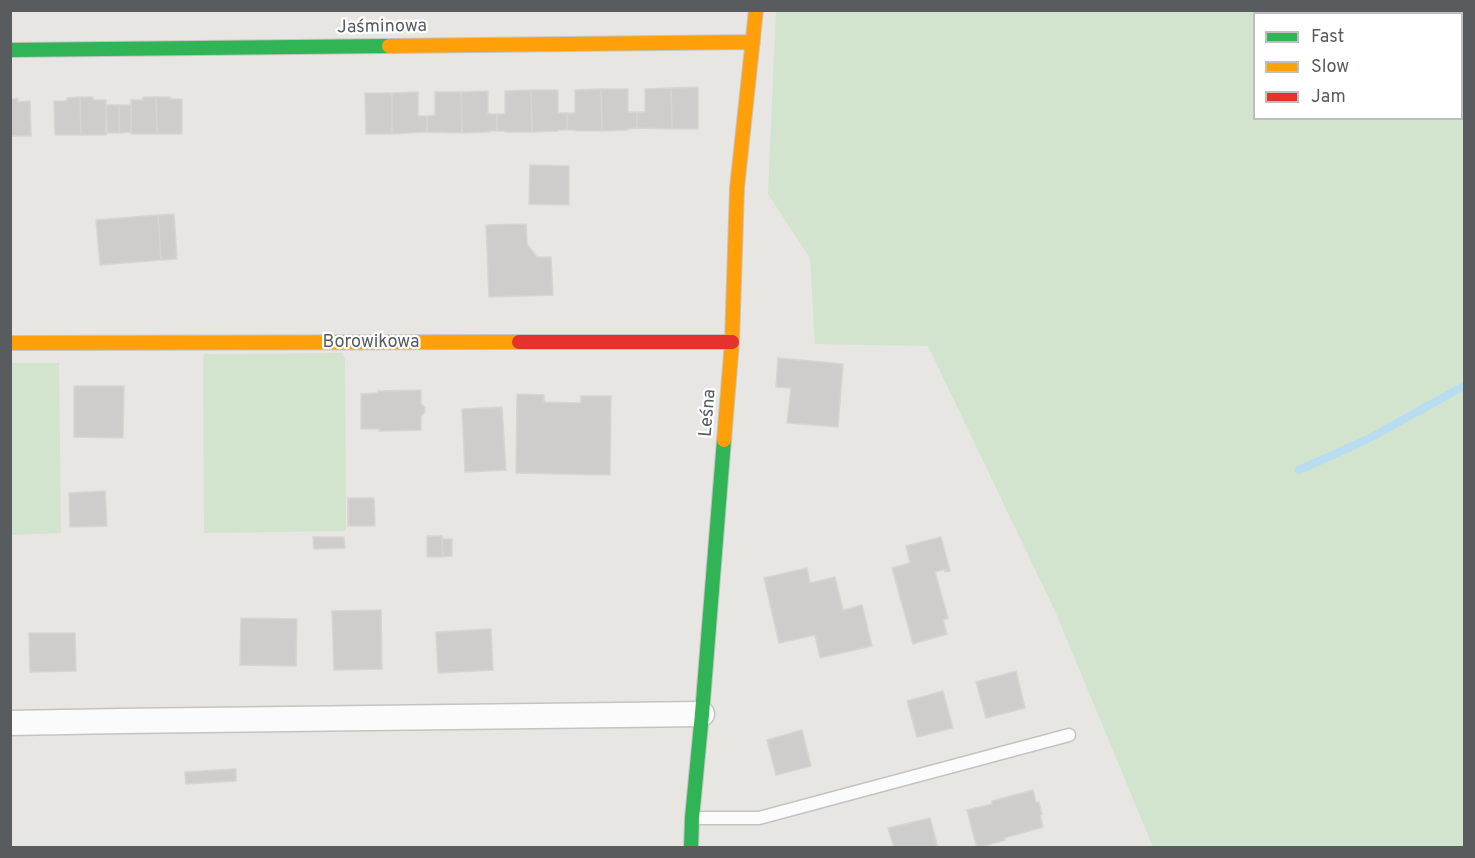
<!DOCTYPE html>
<meta charset="utf-8">
<style>
body{margin:0}
#map{position:relative;width:1475px;height:858px;overflow:hidden;background:#e8e6e2;font-family:Overpass,sans-serif}
canvas{display:block}
.frame{position:absolute;inset:0;border:12px solid #585c5f;pointer-events:none}
.legend{position:absolute;left:1253px;top:12px;width:210px;height:108px;box-sizing:border-box;background:#fff;border:2px solid #bcbebf;margin:0;padding:8px 10px;list-style:none;font-size:18px;color:#585c5f}
.legend li{display:flex;align-items:center;gap:12px;height:30px}
.legend b{width:30px;border:2px solid #bcbebf}
</style>
<div id="map">
<canvas width="1475" height="858"></canvas>
<div class="frame"></div>
<ul class="legend">
<li><b style="height:8px;background:#30b455"></b>Fast</li>
<li><b style="height:8px;background:#ff9f0a"></b>Slow</li>
<li><b style="height:8px;background:#e5322d"></b>Jam</li>
</ul>
</div>
<script>
const c = document.querySelector('canvas').getContext('2d');
c.lineJoin = 'round';
function paint(path, color) {
  c.fillStyle = color;
  c.fill(path, 'evenodd');
}
function poly(rows) {
  const path = new Path2D();
  for (const r of rows) {
    path.moveTo(r[0], r[1]);
    for (let i = 2; i < r.length; i += 2) path.lineTo(r[i], r[i + 1]);
  }
  return path;
}
function strokePath(path, color, width, dash) {
  c.strokeStyle = color;
  c.lineWidth = width;
  c.lineCap = dash ? 'butt' : 'round';
  c.setLineDash(dash || []);
  c.stroke(path);
}
function write(font, color, halo, rows, align = 'center') {
  c.font = font + ' Overpass,sans-serif';
  c.lineWidth = 4.5;
  c.setLineDash([]);
  c.textBaseline = 'middle';
  c.strokeStyle = halo;
  c.fillStyle = color;
  for (const [text, x, y, turn = 0] of rows) {
    c.save();
    c.translate(x, y);
    c.rotate((+turn || 0) * Math.PI / 180);
    c.textAlign = isNaN(turn) ? turn : align;
    if (halo) c.strokeText(text, 0, 0);
    c.fillText(text, 0, 0);
    c.restore();
  }
}
paint(poly([
 [776,11,1464,11,1464,847,1153,847,1055,611,928,346,815,344,810,258,768,194],
 [1254,14,1462,14,1462,118,1254,118],
 [342,353,345,359,346,531,204,533,203,360,204,354],
 [11,363,59,363,61,533,11,535]
]), '#d2e3ce');
strokePath(poly([
 [1299,470,1366,440,1464,386]
]), '#b8ddf1', 8);
const building = poly([
 [698,87,698,129,672,129,671,88,698,87],
 [671,88,672,129,637,128,637,112,645,112,645,89,671,88],
 [601,89,602,131,576,131,575,130,567,130,567,113,575,113,575,90,601,89],
 [601,89,628,89,628,112,637,112,637,128,628,129,628,130,602,131,601,89],
 [531,90,532,132,505,132,505,131,497,131,497,114,505,114,505,91,531,90],
 [531,90,558,90,558,113,567,113,567,130,558,130,558,131,532,132,531,90],
 [488,91,488,114,497,114,497,131,488,131,489,132,462,133,461,92,488,91],
 [418,92,418,116,427,116,427,132,392,134,392,93,418,92],
 [435,92,461,92,462,133,427,132,427,116,435,115,435,92],
 [365,93,392,93,392,134,366,134,365,93],
 [80,97,81,135,55,135,54,101,67,101,67,98,80,97],
 [80,97,93,97,93,100,106,100,106,135,81,135,80,97],
 [143,97,156,97,157,134,131,134,131,100,143,100,143,97],
 [156,97,170,97,170,99,182,99,182,134,157,134,156,97],
 [10,99,18,99,18,102,30,101,31,136,10,136,10,99],
 [106,105,119,105,119,133,107,133,106,105],
 [119,105,131,105,131,132,119,133,119,105],
 [530,165,569,166,569,205,529,204,530,165],
 [174,214,177,259,161,260,158,215,174,214],
 [158,215,161,260,100,265,96,220,158,215],
 [526,224,527,244,537,257,551,257,553,295,489,297,486,225,526,224],
 [778,358,843,364,838,427,787,423,791,388,776,387,778,358],
 [74,386,124,386,123,438,74,437,74,386],
 [421,390,421,404,425,407,425,412,421,416,421,430,379,431,379,429,361,429,361,394,378,393,378,391,421,390],
 [517,394,544,395,544,402,581,403,581,396,611,396,610,475,516,473,517,394],
 [502,407,506,470,465,472,462,409,502,407],
 [105,491,107,526,70,527,69,493,105,491],
 [348,498,374,498,375,526,348,526,348,498],
 [427,536,442,536,443,557,427,557,427,536],
 [313,537,344,537,345,548,314,549,313,537],
 [941,537,950,571,945,572,945,570,946,569,935,572,948,618,943,620,947,634,913,644,892,568,910,563,906,546,941,537],
 [442,539,452,539,452,556,443,557,442,539],
 [807,568,810,583,835,577,843,610,862,605,872,646,820,658,815,635,779,643,764,578,807,568],
 [381,610,382,669,334,670,332,611,381,610],
 [241,618,297,619,296,666,240,665,241,618],
 [491,629,493,670,438,673,436,632,491,629],
 [29,633,75,633,76,671,30,672,29,633],
 [1016,671,1025,708,986,718,976,682,1016,671],
 [943,691,953,728,917,737,907,701,943,691],
 [802,730,811,766,776,775,767,740,802,730],
 [236,769,236,781,186,784,185,772,236,769],
 [1033,790,1036,802,1039,802,1042,814,1040,815,1043,827,1004,838,1005,840,977,848,967,810,992,804,992,801,1033,790],
 [930,818,938,848,894,848,888,828,930,818]
]);
paint(building, '#cfcdcb');
strokePath(building, '#d7d5d2', 1.5);
const lane = poly([
 [693,818,759,818,1069,735]
]);
const street = poly([
 [10,723,121,721,702,714]
]);
const fast = poly([
 [10,50,389,46],
 [691,848,692,818,702,714,724,440]
]);
const slow = poly([
 [389,46,753,42],
 [10,343,519,342],
 [724,440,732,342,737,188,756,10]
]);
const jam = poly([
 [519,342,732,342]
]);
strokePath(lane, '#c3c3c3', 15);
strokePath(street, '#c3c3c3', 27);
strokePath(fast, '#c4c4c4', 16);
strokePath(slow, '#c4c4c4', 16);
strokePath(jam, '#c4c4c4', 16);
strokePath(lane, '#fcfbfb', 12);
strokePath(street, '#fcfbfb', 24);
strokePath(fast, '#30b455', 14);
strokePath(slow, '#ff9f0a', 14);
strokePath(jam, '#e5322d', 14);
write('18px', '#585c5f', '#fff', [
 ["Jaśminowa",382,28,-1],
 ["Borowikowa",371,343],
 ["Leśna",709,413,-85]
]);
</script>
